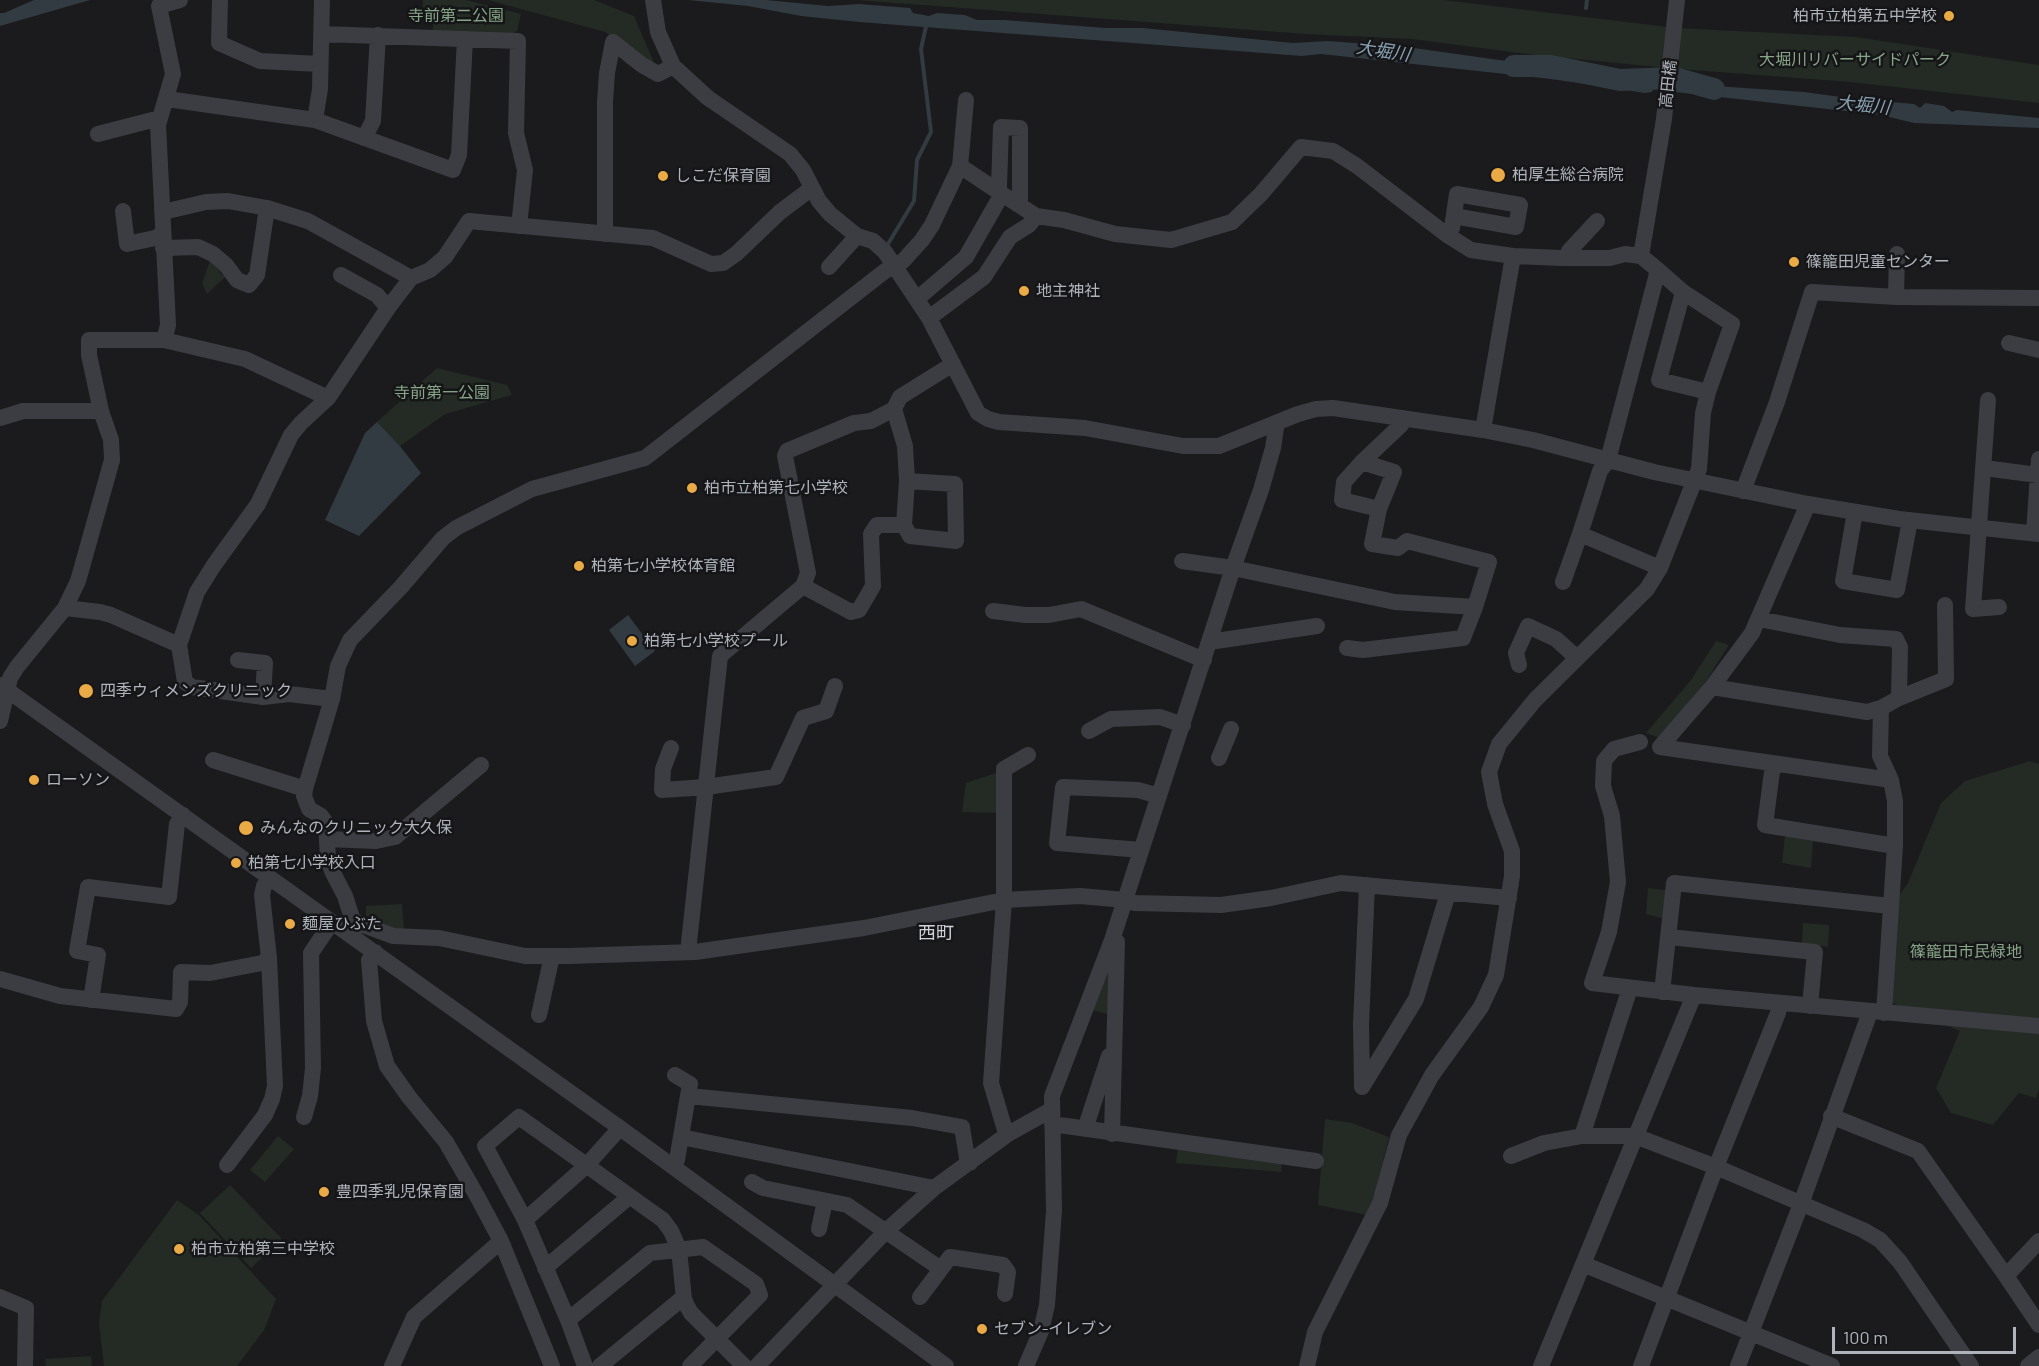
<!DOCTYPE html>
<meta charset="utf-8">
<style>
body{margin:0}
#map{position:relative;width:2039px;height:1366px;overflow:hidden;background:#1b1b1d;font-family:Barlow,sans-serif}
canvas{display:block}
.scale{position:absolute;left:1832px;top:1327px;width:184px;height:27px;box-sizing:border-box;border:3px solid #aeb3bc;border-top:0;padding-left:8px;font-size:18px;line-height:21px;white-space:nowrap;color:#aeb3bc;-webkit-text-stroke:4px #161618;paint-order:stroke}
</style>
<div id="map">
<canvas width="2039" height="1366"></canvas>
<div class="scale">100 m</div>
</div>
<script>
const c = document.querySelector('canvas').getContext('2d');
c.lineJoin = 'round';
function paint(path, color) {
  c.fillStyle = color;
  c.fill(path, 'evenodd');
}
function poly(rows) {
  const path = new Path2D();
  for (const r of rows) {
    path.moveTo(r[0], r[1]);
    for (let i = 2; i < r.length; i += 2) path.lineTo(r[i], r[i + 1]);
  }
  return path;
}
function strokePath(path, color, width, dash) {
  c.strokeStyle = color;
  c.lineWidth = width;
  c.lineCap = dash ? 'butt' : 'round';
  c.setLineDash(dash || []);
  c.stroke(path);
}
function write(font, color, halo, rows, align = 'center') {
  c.font = font + ' Barlow,"Noto Sans JP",sans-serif';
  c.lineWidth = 5;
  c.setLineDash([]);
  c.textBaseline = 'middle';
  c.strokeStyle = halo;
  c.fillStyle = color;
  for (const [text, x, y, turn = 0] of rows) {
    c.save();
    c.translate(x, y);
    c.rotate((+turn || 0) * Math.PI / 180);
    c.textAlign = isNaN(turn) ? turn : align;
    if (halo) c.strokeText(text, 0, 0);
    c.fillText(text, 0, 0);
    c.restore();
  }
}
paint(poly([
 [423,0,466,0,521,14,517,31,512,34,433,32,433,19,422,19],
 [488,0,594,0,634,16,655,65,605,32],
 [856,0,1443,0,1677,28,1856,37,2039,65,2039,103,1850,82,1679,69,1535,55,1412,39,1305,34],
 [211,258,222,268,219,272,225,277,207,294,202,283],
 [437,368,507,385,512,395,445,414,400,446,377,422],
 [1716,641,1729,645,1704,684,1660,738,1646,733,1691,680],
 [2030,761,2039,764,2039,1088,2036,1098,2019,1093,1993,1125,1951,1113,1936,1088,1960,1031,1890,1002,1895,901,1908,883,1941,803,1965,781],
 [996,773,996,813,962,812,966,783],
 [1785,835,1813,841,1811,868,1782,863],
 [1648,888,1666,890,1665,919,1646,914],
 [402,904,404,931,394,931,366,917,366,906],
 [1803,923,1829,925,1828,947,1802,943],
 [1112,953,1116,1016,1091,1010],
 [1325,1119,1352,1123,1389,1137,1376,1190,1367,1215,1318,1205],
 [278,1136,294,1149,265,1182,250,1170],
 [1178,1146,1282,1160,1281,1172,1176,1163],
 [230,1185,282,1239,251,1268,200,1213],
 [177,1200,199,1215,276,1299,264,1330,237,1366,104,1366,99,1323,102,1301],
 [91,1356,92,1366,46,1366,45,1359]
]), '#232b24');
paint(poly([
 [34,0,90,0,0,26,0,13,4,13],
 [688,0,766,0,828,6,859,4,910,8,913,13,929,16,937,13,965,15,977,20,1005,20,1105,28,1143,28,1293,43,1328,41,1407,47,1605,75,1655,80,1652,92,1645,93,1551,79,1321,54,1302,56,859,22,801,16,748,6],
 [1673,78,1700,85,1804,92,1848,98,1914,104,1920,108,1925,103,1944,106,1952,112,1957,110,2039,118,2039,128,1914,123,1881,115,1675,92],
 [377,422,400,446,421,473,359,536,325,520,365,433],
 [628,615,655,651,635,666,609,630]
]), '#313b41');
strokePath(poly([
 [1586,8,1587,0],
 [888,244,914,201,917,160,931,132,921,49,927,22]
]), '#313b41', 4);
strokePath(poly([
 [1514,66,1551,66,1620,80,1675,78,1714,89]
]), '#313b41', 22);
strokePath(poly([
 [220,0,219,43,260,61,320,64],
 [653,0,658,32,673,66,708,98,790,154,803,170,819,201,830,214,857,236,873,241,885,252,929,318,978,413,988,419,999,422,1085,428,1183,446,1219,446,1298,414,1316,409,1333,408,1483,430,1533,440,1654,472,1808,504,1899,519,2039,534],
 [322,34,518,41,516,133,525,170,519,226],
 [167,99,315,120,453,170,459,155,465,39],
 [315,120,320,89,322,0],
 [98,134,160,118],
 [364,138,373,121,378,35],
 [996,190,999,187,1001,127,1020,128,1020,200,1017,204],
 [123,211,127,244,155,238,163,234],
 [163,212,206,202,228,201,267,208,308,221,411,278],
 [1036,216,1064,220,1115,234,1171,240,1232,222,1261,194,1301,147,1333,151,1357,166,1447,235,1471,250,1513,256,1562,258,1610,258,1625,254,1641,256],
 [605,234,605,102,607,73,613,42,642,65,658,74,673,66],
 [1447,235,1452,228,1457,194,1520,205,1516,227,1454,216],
 [163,248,198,247,213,254,226,265,237,280,249,285,257,275,267,208],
 [1570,258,1569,251,1597,221],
 [829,267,857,236],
 [341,275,377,295,388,308],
 [1683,292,1659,380,1708,392],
 [1896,297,1897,254],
 [917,299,966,257,1002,194,960,166],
 [929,318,984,277,1010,237,1029,225,1036,216,1002,194],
 [164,340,245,359,328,398],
 [2009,343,2039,350],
 [1988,400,1973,609,1999,607],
 [894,409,905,446,907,481],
 [0,418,23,411,101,411],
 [1483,430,1513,256],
 [1984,468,2038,475],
 [1743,491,1777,402,1812,292,1896,297,2039,298],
 [1379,509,1342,500,1344,482,1362,462,1401,425,1402,418],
 [1855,512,1843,581,1897,590,1910,520],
 [2034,533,2039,459],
 [1182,561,1233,568,1395,602,1475,607],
 [1660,568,1580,534,1600,471,1608,460,1658,270,1641,256,1664,119,1677,0],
 [1563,582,1580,534],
 [803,586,851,612,859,610,873,586,871,534,877,525,904,525,910,536,956,541,955,484,907,481,904,525],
 [65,608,100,612,111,615,179,645,197,592,214,565,258,504,291,435,301,423,328,398,388,308,411,278,430,270,445,257,469,221,653,238,711,264,723,263,736,254,780,212,812,188],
 [993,611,1025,615,1049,615,1081,609,1204,660],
 [1759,619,1840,635,1896,639,1900,647,1899,698],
 [1211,640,1216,641,1317,626],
 [179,645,185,682,192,687,263,697,289,694,332,699],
 [1347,648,1363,650,1463,638,1475,607,1489,562,1407,541,1398,548,1372,544,1379,509,1394,472,1362,462],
 [238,660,265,663,263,697],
 [1519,665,1516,653,1528,626,1556,639,1577,658],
 [0,685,620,1128,946,1366],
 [1712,687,1752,633,1808,504],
 [1881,708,1880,756,1891,780],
 [0,721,10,678,17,667,65,608,78,581,112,460,111,440,101,411,89,355,89,340,164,340,168,325,158,125,173,74,159,6,180,0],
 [1089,731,1111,719,1160,717,1183,725],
 [1640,742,1614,749,1604,761,1603,786,1612,816,1618,882,1609,932,1592,983,1694,995,2039,1026],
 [671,748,663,769,662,790,706,787,776,777,803,718,826,711,835,686],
 [1219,758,1231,729],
 [213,760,305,789],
 [1773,764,1765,825,1895,846],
 [328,839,376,841,395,837,481,765],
 [1141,850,1057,843,1063,787,1138,790,1159,796],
 [1367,885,1361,1024,1362,1087,1416,999,1448,893],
 [353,921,393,936,439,938,525,956,569,956,695,952,864,928,1004,900,1080,896,1125,900,1135,903,1221,905,1271,898,1341,883,1509,898],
 [351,935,355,929,353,921,345,896,332,871,328,858,326,823,321,816,309,809,304,796,305,789,332,699,338,666,350,640,401,587,443,538,456,528,532,489,645,458,885,271,903,261,922,240,932,225,960,166,966,100],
 [1669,937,1815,952,1810,1006],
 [375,952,369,960,374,1021,387,1066,409,1097,446,1142,477,1196,501,1241,552,1366],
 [688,952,720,656,803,586,808,573,785,456,787,451,854,423,871,421,894,409,900,397,953,364],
 [0,979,60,996,176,1009,180,1002,181,972,210,973,262,963,269,958],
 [1662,992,1674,883,1890,906],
 [91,1000,98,955,77,951,88,887,169,897,177,824,183,815],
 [1884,1013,1895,846,1895,801,1891,780,1660,747,1712,687,1867,712,1881,708,1899,698,1946,679,1945,605],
 [539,1015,552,956],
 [689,1096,912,1118,962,1127,967,1158,970,1163],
 [1831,1116,1918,1151,2006,1276],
 [304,1117,310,1096,313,1068,311,953,332,922],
 [1052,1124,1316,1161],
 [1085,1129,1109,1056],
 [1008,1134,1005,1130,991,1083,1004,900,1004,769,1028,755],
 [1112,1134,1117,942,1112,940],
 [1582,1136,1630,988],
 [681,1137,934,1188],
 [1511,1156,1544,1143,1582,1136,1635,1136,1716,1167,1863,1230,1880,1240,1900,1262,1971,1366],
 [227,1165,265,1115,272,1099,275,1086,269,958,262,895,264,886,270,878],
 [672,1166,677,1160,690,1084,675,1075],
 [752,1182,763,1188,847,1205,941,1269,950,1257,1003,1265,1008,1272,1005,1294],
 [525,1220,586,1166,620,1128],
 [819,1229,825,1201],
 [2039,1241,2006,1276,2039,1325],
 [1583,1264,1832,1366],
 [545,1268,629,1197],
 [0,1297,26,1308,25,1366],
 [920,1297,941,1269],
 [568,1320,650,1253,703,1247,756,1284,760,1295,690,1366],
 [392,1366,414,1317,501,1241],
 [585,1366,568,1320,525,1220,485,1146,519,1117,663,1220,671,1231,679,1249,684,1299,687,1306,691,1313,744,1366],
 [600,1366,679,1301,684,1299],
 [757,1366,886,1231,934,1188,1008,1134,1051,1110],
 [1026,1366,1041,1331,1047,1305,1054,1211,1052,1096,1112,940,1233,568,1261,490,1273,448,1276,428,1274,424],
 [1307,1366,1315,1332,1380,1203,1399,1135,1432,1075,1481,1007,1496,975,1512,876,1512,851,1495,804,1489,772,1499,744,1535,700,1647,589,1660,568,1699,469,1703,413,1708,392,1732,324,1683,292,1658,270],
 [1541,1366,1694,995],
 [1641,1366,1716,1167,1778,1013,1779,1003],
 [1738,1366,1801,1204,1870,1012],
 [2028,1366,2039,1357]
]), '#3c3d42', 16);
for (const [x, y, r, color] of [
 [1949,16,6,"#eaab46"],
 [1498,175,8,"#eaab46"],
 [663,176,6,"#eaab46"],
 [1794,262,6,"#eaab46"],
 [1024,291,6,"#eaab46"],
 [692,488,6,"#eaab46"],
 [579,566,6,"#eaab46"],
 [632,641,6,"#eaab46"],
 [86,691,8,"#eaab46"],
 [34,780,6,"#eaab46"],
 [246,828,8,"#eaab46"],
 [236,863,6,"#eaab46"],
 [290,924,6,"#eaab46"],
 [324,1192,6,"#eaab46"],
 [179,1249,6,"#eaab46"],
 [982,1329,6,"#eaab46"]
]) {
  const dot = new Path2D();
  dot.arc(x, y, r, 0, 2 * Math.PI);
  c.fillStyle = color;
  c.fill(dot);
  strokePath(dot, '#161618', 2);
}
write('16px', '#87a687', '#161618', [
 ["寺前第二公園",456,16],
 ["大堀川リバーサイドパーク",1855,60],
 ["寺前第一公園",442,393],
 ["篠籠田市民緑地",1966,952]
]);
write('16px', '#aeb3bc', '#161618', [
 ["柏市立柏第五中学校",1937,16,"right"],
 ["柏厚生総合病院",1512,175],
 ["しこだ保育園",675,176],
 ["篠籠田児童センター",1806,262],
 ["地主神社",1036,291],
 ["柏市立柏第七小学校",704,488],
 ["柏第七小学校体育館",591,566],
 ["柏第七小学校プール",644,641],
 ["四季ウィメンズクリニック",100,691],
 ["ローソン",46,780],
 ["みんなのクリニック大久保",260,828],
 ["柏第七小学校入口",248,863],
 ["麺屋ひぶた",302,924],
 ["豊四季乳児保育園",336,1192],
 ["柏市立柏第三中学校",191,1249],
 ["セブン-イレブン",994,1329]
], 'left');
write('16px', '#aeb3bc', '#161618', [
 ["高田橋",1668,84,-84]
]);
write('italic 18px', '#88a2b4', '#161618', [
 ["大堀川",1383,51,9],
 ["大堀川",1863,105,6]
]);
write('18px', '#cfd2d8', '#161618', [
 ["西町",936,933]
]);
</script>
